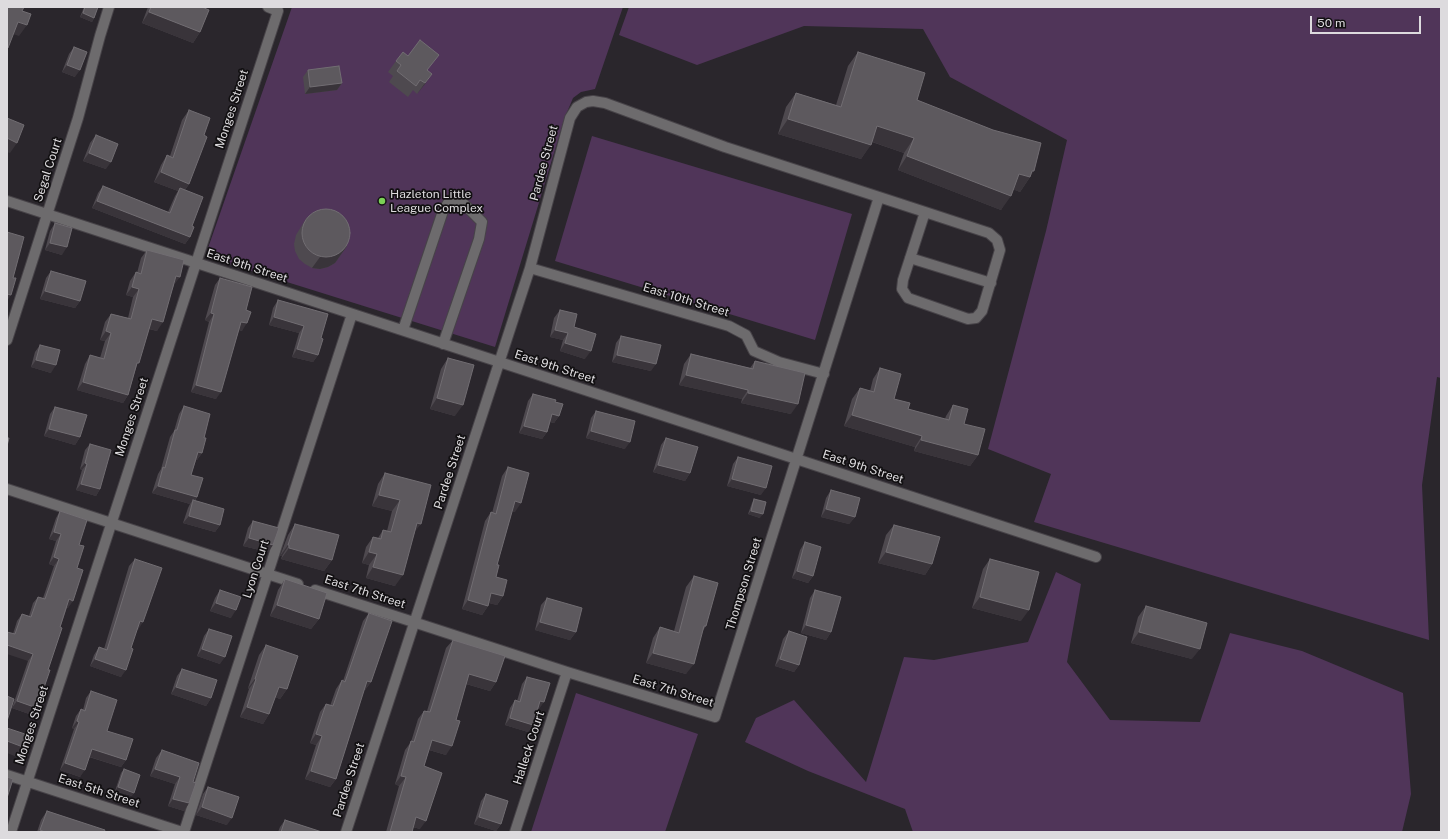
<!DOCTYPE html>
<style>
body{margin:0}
#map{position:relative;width:1448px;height:839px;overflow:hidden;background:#2a262c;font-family:"Public Sans",sans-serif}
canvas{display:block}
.frame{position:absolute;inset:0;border:8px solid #dddbde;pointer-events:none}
.scale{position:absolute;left:1310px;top:16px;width:111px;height:18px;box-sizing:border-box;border:2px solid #dddbde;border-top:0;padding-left:5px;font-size:12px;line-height:14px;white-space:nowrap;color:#dddbde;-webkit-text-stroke:3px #121012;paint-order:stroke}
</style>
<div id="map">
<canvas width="1448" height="839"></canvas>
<div class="frame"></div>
<div class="scale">50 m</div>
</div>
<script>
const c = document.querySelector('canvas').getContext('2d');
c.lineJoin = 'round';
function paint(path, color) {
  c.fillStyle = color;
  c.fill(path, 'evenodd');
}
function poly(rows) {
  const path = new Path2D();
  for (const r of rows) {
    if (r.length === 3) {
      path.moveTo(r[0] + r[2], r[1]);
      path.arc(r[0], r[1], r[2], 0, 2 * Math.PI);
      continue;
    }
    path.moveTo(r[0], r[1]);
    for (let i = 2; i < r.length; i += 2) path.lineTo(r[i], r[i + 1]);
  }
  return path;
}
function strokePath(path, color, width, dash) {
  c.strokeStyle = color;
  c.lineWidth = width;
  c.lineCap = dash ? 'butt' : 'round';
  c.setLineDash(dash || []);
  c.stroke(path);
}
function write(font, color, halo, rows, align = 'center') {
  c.font = font + ' "Public Sans",sans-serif';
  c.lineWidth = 3.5;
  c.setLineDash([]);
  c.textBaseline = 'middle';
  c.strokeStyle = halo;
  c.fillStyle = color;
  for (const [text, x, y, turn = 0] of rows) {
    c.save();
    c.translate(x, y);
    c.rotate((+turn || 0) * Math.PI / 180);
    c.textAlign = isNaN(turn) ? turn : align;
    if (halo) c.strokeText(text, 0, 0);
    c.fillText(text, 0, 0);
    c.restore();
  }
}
paint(poly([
 [292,7,623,7,595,89,581,92,573,98,565,117,495,347,210,258,207,253,208,248],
 [629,7,1441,7,1441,378,1437,377,1422,485,1429,640,1034,522,1051,474,988,449,1046,231,1067,140,950,77,923,29,804,26,697,65,619,35],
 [592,136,852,214,815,340,555,261],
 [1056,572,1081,584,1067,662,1110,720,1200,722,1230,633,1302,651,1403,693,1411,794,1402,832,913,832,905,809,808,771,745,742,756,718,794,700,866,782,904,657,934,660,1028,642],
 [576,693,698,734,665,832,531,832]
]), '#503559');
const minor = poly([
 [7,201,1096,557],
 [910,258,991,283],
 [530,268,729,326,746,335,754,351,779,362,824,374],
 [403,330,443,211,450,200,462,202,482,222,479,239,443,344],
 [7,340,78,118,100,36,109,7],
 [7,489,298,584],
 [315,590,567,672,715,717,879,197,925,212,989,233,997,240,1000,250,982,311,976,318,968,319,908,298,902,289,903,280,925,212],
 [7,775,182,832],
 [11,832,278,11,268,7],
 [184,832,352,314],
 [346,832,530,268,570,118,577,107,586,102,593,101,605,103,725,147,879,197],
 [515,832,567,672]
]);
strokePath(minor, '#474348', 12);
strokePath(minor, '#6d6b6d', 10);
paint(poly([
 [84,7,98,7,94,18,92,22,80,17],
 [148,7,202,7,200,32,193,43,142,23],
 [74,47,75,77,62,72,69,54],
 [858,52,917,100,1031,175,1030,177,1020,192,1013,189,1001,210,898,170,904,153,872,142,861,159,778,134,786,107,796,93,836,105,848,66],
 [396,61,428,70,425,84,417,94,413,90,408,97,389,82,393,76,388,72],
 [308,70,342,83,337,90,305,94,303,77],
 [189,110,189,184,185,190,192,226,190,237,185,244,92,208,98,193,103,186,168,212,175,196,178,191,154,182,161,165,167,155,170,156,182,120],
 [96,135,106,169,83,161,90,143],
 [307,217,347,246,335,263,328,267,320,269,312,268,305,264,299,259,295,251,294,244,296,235],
 [55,223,62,255,45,250,50,231],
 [147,250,174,285,157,331,149,329,136,368,128,395,123,403,77,390,85,364,90,355,100,358,105,341,100,340,105,322,111,314,128,318,133,297,126,295,130,281,136,272,137,273,141,258],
 [51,271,80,301,75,308,40,299,46,278],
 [220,278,246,310,242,331,239,330,216,399,191,392,209,322,205,320,215,285],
 [278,300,321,338,318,355,313,362,292,357,299,333,269,325,273,308],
 [560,310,574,327,585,359,560,351,563,340,550,337,554,318],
 [621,336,651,371,612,362,616,343],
 [40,345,51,373,31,367,35,352],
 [691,354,750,368,755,361,791,414,741,403,742,399,679,385,684,364],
 [448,358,455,416,430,409,441,369],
 [880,368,894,399,908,409,945,419,946,416,953,405,964,424,978,455,970,466,914,451,915,447,844,426,852,399,860,388,870,391,873,379],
 [533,394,555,402,559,416,554,423,550,422,547,432,542,439,519,433,528,401],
 [184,406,204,438,202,453,197,460,196,460,191,475,197,497,195,501,220,525,215,532,183,523,188,508,190,504,152,493,158,474,161,469,170,437,174,431,179,414],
 [55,407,80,437,75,445,44,436,50,414],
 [596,411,625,449,586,438,591,418],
 [666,438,690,473,685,481,653,472,661,445],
 [90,444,100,489,96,496,76,490,82,470,80,469,85,450],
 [738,457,761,495,727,486,733,464],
 [508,467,515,512,512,511,497,565,496,577,503,596,497,605,489,603,488,606,482,615,462,609,485,521,491,512,492,513,502,476],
 [385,473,415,532,395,586,366,578,369,565,362,563,366,547,373,537,378,538,383,530,387,531,392,511,372,506,378,484],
 [831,490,855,517,849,524,821,517,826,498],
 [754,499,760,518,748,514,752,503],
 [60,511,79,545,77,568,68,608,67,607,32,715,12,708,28,661,13,634,17,621,22,614,29,616,33,603,38,597,43,598,54,566,49,564,56,541,49,539,56,518],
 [253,521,273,545,268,552,243,546,248,528],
 [295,524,332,560,324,571,281,559,282,556,280,556,288,535],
 [894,525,932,564,925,575,878,563,886,535],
 [805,542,813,576,808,583,792,578,800,550],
 [135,559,138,630,137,629,121,677,90,666,94,655,99,647,104,649,129,566],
 [990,559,1021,621,972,608,983,569],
 [694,576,706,626,702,632,686,674,646,663,653,638,660,627,674,631,686,587],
 [285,579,319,619,311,629,270,616,278,590],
 [220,590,231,618,210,611,215,598],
 [815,590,831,632,826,640,801,633,810,598],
 [547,598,576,632,570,640,535,630,541,605],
 [1146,606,1192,659,1131,643,1138,617],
 [369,613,371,682,365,690,364,690,336,779,330,787,305,779,316,745,310,743,320,712,326,704,330,706,336,689,342,680,343,681,363,621],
 [209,629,220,664,197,656,204,636],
 [789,631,799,665,794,672,775,666,783,639],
 [453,640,496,682,490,691,466,684,446,755,429,750,424,766,420,829,413,827,412,832,386,832,399,786,395,784,405,750,411,742,418,719,424,711,427,711,446,648],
 [266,645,287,689,280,699,275,697,269,714,263,724,240,717,249,689,248,688,259,655],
 [182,669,211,698,206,706,171,694,177,676],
 [527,677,539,709,538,709,533,725,528,732,505,725,510,708,515,700,517,701,522,684],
 [91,691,107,731,126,760,121,767,89,757,80,777,60,770,74,729,72,728,76,716,81,709,83,710,86,698],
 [162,750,193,782,189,803,184,811,168,806,175,784,150,776,156,758],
 [124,769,132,796,115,791,121,773],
 [208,787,227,825,196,815,203,794],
 [486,794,501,824,496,831,474,824,481,801],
 [47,811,104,832,37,832,41,820],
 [285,820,322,832,278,832,280,827]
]), '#4e494f');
paint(poly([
 [149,12,200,32,193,43,142,23],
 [83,13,94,18,92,22,80,17],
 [18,22,27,25,19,36,10,33],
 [67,65,80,70,75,77,62,72],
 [432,74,425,84,417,94,425,83],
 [342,83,337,90,305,94,310,87],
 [788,119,871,145,861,159,778,134],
 [877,126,914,138,904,153,867,140],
 [7,138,17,143,10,153,7,152],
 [89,153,111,162,106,169,83,161],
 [907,156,1011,196,1001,210,898,170],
 [1032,171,1034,171,1020,192,1009,188,1019,174],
 [161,172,189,184,183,193,180,188,178,191,154,182],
 [97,201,190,237,185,244,92,208],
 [50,243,67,247,62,255,45,250],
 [347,246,335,263,328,267,320,269,312,268,320,257],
 [176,276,180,277,174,285],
 [132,287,139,289,133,297,126,295],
 [45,291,80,301,75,308,40,299],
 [7,294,11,295,7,301],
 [211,313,214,314,209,322,205,320],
 [274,317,304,326,299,333,269,325],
 [152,319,163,322,157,331,146,328],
 [241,322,247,323,242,331,236,329],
 [555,330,568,333,563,340,550,337],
 [106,331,111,333,105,341,100,340],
 [565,343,591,351,585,359,560,351],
 [297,349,318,355,313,362,292,357],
 [617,355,656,364,651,371,612,362],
 [36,360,56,365,51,373,31,367],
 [686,375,748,390,742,399,679,385],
 [83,382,128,395,123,403,77,390],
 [196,385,221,392,216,399,191,392],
 [748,393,798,404,791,414,741,403],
 [437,398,463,405,455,416,430,409],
 [552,414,559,416,554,423,547,421],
 [852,415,922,436,915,447,844,426],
 [524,426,547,432,542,439,519,433],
 [49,429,80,437,75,445,44,436],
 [591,431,630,442,625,449,586,438],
 [921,440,978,455,970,466,914,451],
 [198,452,202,453,197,460,193,459],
 [85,463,87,464,82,470,80,469],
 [658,465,690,473,685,481,653,472],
 [732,479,766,488,761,495,727,486],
 [81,484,100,489,96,496,76,490],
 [158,486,197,497,192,504,193,500,190,504,152,493],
 [379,495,400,500,392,511,372,506],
 [515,501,521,503,515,512,508,510],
 [826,509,855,517,849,524,821,517],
 [751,511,763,514,760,518,748,514],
 [189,516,220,525,215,532,183,523],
 [417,523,421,524,413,534],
 [54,532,61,534,56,541,49,539],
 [249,538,273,545,268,552,243,546],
 [288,545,289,545,282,556,280,556],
 [289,548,332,560,324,571,281,559],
 [369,552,377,554,369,565,362,563],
 [886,552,932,564,925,575,878,563],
 [54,557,59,559,54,566,49,564],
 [373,567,403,575,395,586,366,578],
 [797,571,813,576,808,583,792,578],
 [491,593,503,596,497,605,485,602],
 [980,597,1029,610,1021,621,972,608],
 [69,599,73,601,68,608,65,606],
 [468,600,488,606,482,615,462,609],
 [216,603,236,610,231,618,210,611],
 [277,605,319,619,311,629,270,616],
 [140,621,143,622,138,630,135,629],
 [540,622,576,632,570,640,535,630],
 [806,625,831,632,826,640,801,633],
 [1139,632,1200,649,1192,659,1131,643],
 [7,645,33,654,28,661,7,654],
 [202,649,225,657,220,664,197,656],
 [653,653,694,664,686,674,646,663],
 [95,659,126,670,121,677,90,666],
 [780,659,799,665,794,672,775,666],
 [469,674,496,682,490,691,463,683],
 [255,679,256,679,249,689,248,688],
 [367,681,371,682,365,690,361,689],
 [176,687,211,698,206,706,171,694],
 [279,687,287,689,280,699,272,696],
 [17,701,37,708,32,715,12,708],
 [540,701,544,702,539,709,535,708],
 [247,707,269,714,263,724,240,717],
 [510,718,533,725,528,732,505,725],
 [77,721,79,722,74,729,72,728],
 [316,734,322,736,316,745,310,743],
 [432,740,452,746,446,755,426,749],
 [7,741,23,747,17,757,7,753],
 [92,749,126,760,121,767,87,756],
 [65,763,85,770,80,777,60,770],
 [155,769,180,777,175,784,150,776],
 [311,771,336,779,330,787,305,779],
 [401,776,406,777,399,786,395,784],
 [118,787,134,793,132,796,115,791],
 [173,799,189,803,184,811,168,806],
 [202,807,232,818,227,825,196,815],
 [416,817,426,821,420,829,410,826],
 [479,817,501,824,496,831,474,824]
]), '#39343a');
const building = poly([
 [7,7,24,7,22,11,31,14,27,25,18,22,8,48,7,48,7,7],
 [85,7,98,7,94,18,83,13,85,7],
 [151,7,202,7,209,10,200,32,149,12,151,7],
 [420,40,439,55,427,70,432,74,425,83,420,80,416,86,397,71,401,65,396,61,403,52,408,56,420,40],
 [74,47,87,52,80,70,67,65,74,47],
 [858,52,925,73,917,100,993,130,1041,143,1034,171,1032,171,1030,177,1019,174,1011,196,907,156,914,138,877,126,871,145,788,119,796,93,841,107,858,52],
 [339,66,342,83,310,87,308,70,339,66],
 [189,110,210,118,204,135,207,137,189,184,161,172,167,155,173,158,189,110],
 [7,118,24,125,17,143,7,138,7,118],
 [96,135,118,144,111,162,89,153,96,135],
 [103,186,170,213,180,188,203,197,192,226,194,227,190,237,97,201,103,186],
 [326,233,24],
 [55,223,72,228,67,247,50,243,55,223],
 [7,232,24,237,13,278,16,278,11,295,7,294,7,232],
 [147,250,184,260,180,277,176,276,163,322,152,319,139,363,137,363,128,395,83,382,90,355,104,359,111,333,106,331,111,314,131,319,139,289,132,287,136,272,141,274,147,250],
 [51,271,86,281,80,301,45,291,51,271],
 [220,278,252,287,246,310,251,312,247,323,241,322,221,392,196,385,214,314,211,313,220,278],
 [278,300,328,314,321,338,323,339,318,355,297,349,304,326,274,317,278,300],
 [560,310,577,314,574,327,596,334,591,351,565,343,568,333,555,330,560,310],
 [621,336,661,345,656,364,617,355,621,336],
 [40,345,60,350,56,365,36,360,40,345],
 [691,354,753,369,755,361,805,373,798,404,748,393,748,390,686,375,691,354],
 [448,358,474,365,463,405,437,398,448,358],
 [880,368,901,374,894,399,910,403,908,409,949,420,953,405,968,409,964,424,985,429,978,455,921,440,922,436,852,415,860,388,874,392,880,368],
 [533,394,556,400,555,402,563,404,559,416,552,414,547,432,524,426,533,394],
 [184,406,210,414,204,438,206,438,202,453,198,452,191,475,203,478,197,497,158,486,163,467,165,468,175,430,177,430,184,406],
 [55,407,87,415,80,437,49,429,55,407],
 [596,411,635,421,630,442,591,431,596,411],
 [7,438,9,438,7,446,7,438],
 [666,438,698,447,690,473,658,465,666,438],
 [90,444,111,450,100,489,81,484,87,464,85,463,90,444],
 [738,457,772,466,766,488,732,479,738,457],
 [508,467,529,473,521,503,515,501,497,565,499,565,496,577,507,580,503,596,491,593,488,606,468,600,491,512,496,514,508,467],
 [385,473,431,485,421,524,417,523,403,575,373,567,377,554,369,552,373,537,381,539,383,530,391,532,400,500,379,495,385,473],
 [831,490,860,498,855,517,826,509,831,490],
 [754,499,766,502,763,514,751,511,754,499],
 [193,500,224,509,220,525,189,516,193,500],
 [60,511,87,520,79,545,84,546,77,568,83,570,73,601,69,599,60,627,62,628,48,670,50,670,37,708,17,701,33,654,7,645,7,632,15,634,22,614,31,617,38,597,45,599,59,559,54,557,61,534,54,532,60,511],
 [253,521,279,528,273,545,249,538,253,521],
 [295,524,339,535,332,560,289,548,289,545,288,545,295,524],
 [894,525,940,537,932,564,886,552,894,525],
 [805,542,821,547,813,576,797,571,805,542],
 [135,559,162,568,143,622,140,621,131,648,133,649,126,670,95,659,99,647,107,650,135,559],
 [990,559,1039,572,1029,610,980,597,990,559],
 [694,576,718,583,706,626,704,626,694,664,653,653,660,627,679,633,694,576],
 [285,579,327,593,319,619,277,605,285,579],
 [220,590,241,597,236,610,216,603,220,590],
 [815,590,841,597,831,632,806,625,815,590],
 [547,598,582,608,576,632,540,622,547,598],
 [1146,606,1207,623,1200,649,1139,632,1146,606],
 [369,613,392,621,371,682,367,681,336,779,311,771,322,736,316,734,326,704,333,706,342,680,345,682,369,613],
 [209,629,232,636,225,657,202,649,209,629],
 [789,631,807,637,799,665,780,659,789,631],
 [453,640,505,656,496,682,469,674,456,720,460,721,452,746,432,740,424,766,442,773,426,821,416,817,412,832,390,832,406,777,401,776,411,741,414,742,424,711,430,712,453,640],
 [266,645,298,656,287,689,279,687,269,714,247,707,256,679,255,679,266,645],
 [182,669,217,680,211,698,176,687,182,669],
 [527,677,550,683,544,702,540,701,533,725,510,718,515,700,520,702,527,677],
 [91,691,117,700,107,731,133,739,126,760,92,749,85,770,65,763,79,722,77,721,81,709,85,711,91,691],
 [7,696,14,699,7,721,7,696],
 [7,728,28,735,23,747,7,741,7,728],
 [162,750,199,763,193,782,196,783,189,803,173,799,180,777,155,769,162,750],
 [124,769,140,775,134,793,118,787,124,769],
 [7,777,13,779,7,798,7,777],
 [208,787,239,797,232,818,202,807,208,787],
 [486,794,508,801,501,824,479,817,486,794],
 [47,811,105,830,104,832,45,832,40,830,47,811],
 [285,820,322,832,281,832,285,820]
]);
paint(building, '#5d595e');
strokePath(building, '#716d72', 1);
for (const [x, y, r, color] of [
 [382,201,4,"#7bd156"]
]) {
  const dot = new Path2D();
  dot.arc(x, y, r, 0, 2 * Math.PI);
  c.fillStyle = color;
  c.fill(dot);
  strokePath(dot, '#121012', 1.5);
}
write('12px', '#dddbde', '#121012', [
 ["Monges Street",232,109,-72],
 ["Pardee Street",544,163,-75],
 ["Segal Court",48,170,-72],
 ["East 9th Street",247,266,18],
 ["East 10th Street",686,300,17],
 ["East 9th Street",555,367,18],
 ["Monges Street",132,417,-72],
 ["East 9th Street",863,467,18],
 ["Pardee Street",450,472,-72],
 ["Lyon Court",256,569,-72],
 ["Thompson Street",744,584,-73],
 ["East 7th Street",365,592,18],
 ["East 7th Street",673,691,17],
 ["Monges Street",32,725,-72],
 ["Halleck Court",529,748,-72],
 ["Pardee Street",349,780,-72],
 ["East 5th Street",99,791,18]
]);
write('12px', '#dddbde', '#121012', [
 ["Hazleton Little",390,194],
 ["League Complex",390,208]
], 'left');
</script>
